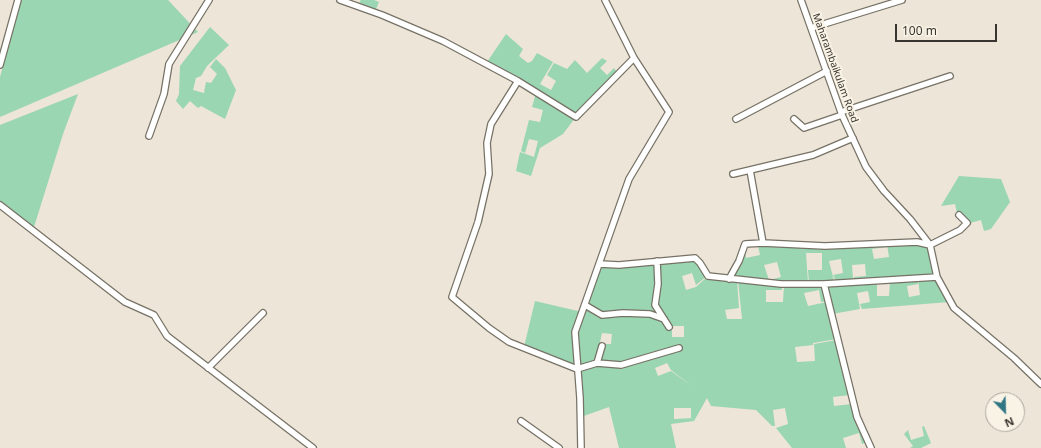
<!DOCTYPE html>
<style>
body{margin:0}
#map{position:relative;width:1041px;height:448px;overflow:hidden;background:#ece5d8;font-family:"Noto Sans",sans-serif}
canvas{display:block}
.north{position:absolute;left:985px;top:392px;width:40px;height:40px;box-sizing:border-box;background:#f9f3e5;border:1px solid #aca79d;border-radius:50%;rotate:157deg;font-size:11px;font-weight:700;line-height:16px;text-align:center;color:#383530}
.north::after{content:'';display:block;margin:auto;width:14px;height:18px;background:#317684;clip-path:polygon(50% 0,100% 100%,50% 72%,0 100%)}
.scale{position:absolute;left:895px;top:24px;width:102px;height:18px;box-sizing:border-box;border:2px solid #383530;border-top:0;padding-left:5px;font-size:12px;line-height:14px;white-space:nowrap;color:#383530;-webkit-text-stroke:3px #f9f3e5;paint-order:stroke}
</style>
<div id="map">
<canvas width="1041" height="448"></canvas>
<div class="north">N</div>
<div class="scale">100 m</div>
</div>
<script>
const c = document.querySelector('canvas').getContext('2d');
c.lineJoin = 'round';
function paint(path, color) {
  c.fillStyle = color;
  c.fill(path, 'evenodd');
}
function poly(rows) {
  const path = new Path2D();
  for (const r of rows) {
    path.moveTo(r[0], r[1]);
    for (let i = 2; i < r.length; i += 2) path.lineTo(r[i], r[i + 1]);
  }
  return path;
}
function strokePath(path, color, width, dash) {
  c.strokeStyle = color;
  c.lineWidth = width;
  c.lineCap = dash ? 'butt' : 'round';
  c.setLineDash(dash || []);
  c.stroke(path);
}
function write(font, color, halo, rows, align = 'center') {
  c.font = font + ' "Noto Sans",sans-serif';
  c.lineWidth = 4;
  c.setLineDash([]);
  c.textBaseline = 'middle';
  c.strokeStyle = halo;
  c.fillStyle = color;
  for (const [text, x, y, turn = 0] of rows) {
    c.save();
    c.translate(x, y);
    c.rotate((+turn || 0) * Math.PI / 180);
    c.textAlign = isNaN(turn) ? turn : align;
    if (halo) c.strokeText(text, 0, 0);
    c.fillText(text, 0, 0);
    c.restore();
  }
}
paint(poly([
 [21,0,168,0,198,32,0,117,0,77],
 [347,0,359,3,361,0,374,0,379,2,376,9,385,13,384,15],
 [210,27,229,45,207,66,201,76,196,78,193,90,204,93,206,82,211,83,217,74,210,67,216,59,225,68,236,90,225,119,201,106,198,108,190,101,183,109,176,101,179,94,180,66],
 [506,34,523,49,519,56,528,63,532,61,537,53,553,62,540,84,551,90,556,81,547,75,554,63,567,69,575,60,587,73,602,58,607,61,600,68,607,75,614,68,617,72,576,115,487,62],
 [536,93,575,118,563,134,540,148,531,176,516,171,520,152,534,157,538,141,529,139,525,153,521,151,529,120,540,122,543,110,532,107],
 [78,94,63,134,34,227,0,201,0,125],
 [959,176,1001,179,1010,202,991,229,984,231,981,220,970,223,960,214,957,213,955,204,941,206],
 [917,243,929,245,936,276,854,279,854,277,866,276,865,264,852,265,853,279,836,281,833,275,843,273,841,259,829,261,834,281,809,283,808,270,822,270,822,253,806,253,808,283,769,280,781,277,777,262,764,265,769,280,730,278,745,251,746,258,760,255,758,246,886,244,887,247,872,249,874,259,889,257,887,244],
 [694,259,700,263,707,276,696,285,692,273,682,276,686,290,696,287,707,277,737,280,739,308,725,310,727,319,742,319,738,280,782,285,782,290,766,290,766,302,783,302,784,285,824,286,827,301,821,302,819,290,804,293,808,306,827,302,837,339,813,343,813,345,795,347,797,362,815,361,814,344,837,340,850,395,833,397,834,406,852,404,856,417,867,442,862,444,859,433,843,438,846,448,792,448,776,428,788,424,785,408,773,410,775,426,772,426,756,410,711,406,707,398,694,421,671,424,676,448,619,448,609,407,581,417,578,370,597,364,621,366,680,349,679,347,621,363,599,362,602,346,601,344,611,344,612,334,602,333,596,362,578,367,576,333,585,307,602,317,623,314,650,316,657,318,658,316,650,313,623,312,602,314,587,305,601,266,619,266,656,263,657,284,654,306,668,328,672,328,672,337,684,337,684,326,670,326,656,305,660,285,658,262],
 [667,363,671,370,693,387,671,371,658,376,655,368],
 [674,408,691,408,691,418,695,418,674,419],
 [937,278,949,302,862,309,860,304,870,302,868,291,857,293,860,309,832,314,825,285,877,282,877,296,889,296,890,281,917,279,918,284,907,286,909,297,920,295,918,279],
 [535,301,582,312,574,332,576,367,524,347],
 [924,426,931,443,921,448,910,448,913,446,904,434,908,430,911,440,924,436,922,427]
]), '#99d6b1');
const street = poly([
 [340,0,382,15,443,41,518,81,576,117,634,58],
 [801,0,842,115,866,167,884,191,910,219,930,245,937,277,954,308,1014,358,1041,384],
 [811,28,902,0],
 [0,65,18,0],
 [518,81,491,124,487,143,489,174,478,222,452,297,489,328,509,342,577,369,597,363,602,346],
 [841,112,950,76],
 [736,119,827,71],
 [794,119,804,128,842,115],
 [149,136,164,94,169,64,209,0],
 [750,170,813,155,853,138],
 [0,205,125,302,154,315,167,336,313,448],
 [763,243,825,246,917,242,930,245,960,230,967,223,959,215],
 [657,261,658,284,655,305,669,327],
 [600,264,619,265,695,258,700,263,708,276,781,284,824,284,937,277],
 [729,279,739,261,745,244,763,243,750,170,733,174],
 [824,284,857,417,871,448],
 [585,305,602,315,623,313,650,314,664,319],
 [597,363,621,365,679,348],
 [208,368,263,313],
 [521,421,559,448],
 [581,448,580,398,575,332,629,179,669,112,634,58,605,0]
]);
strokePath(street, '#777266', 8);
strokePath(street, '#fff', 5.5);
write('10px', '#383530', '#f9f3e5', [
 ["Maharambaikulam Road",835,68,70]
]);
</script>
